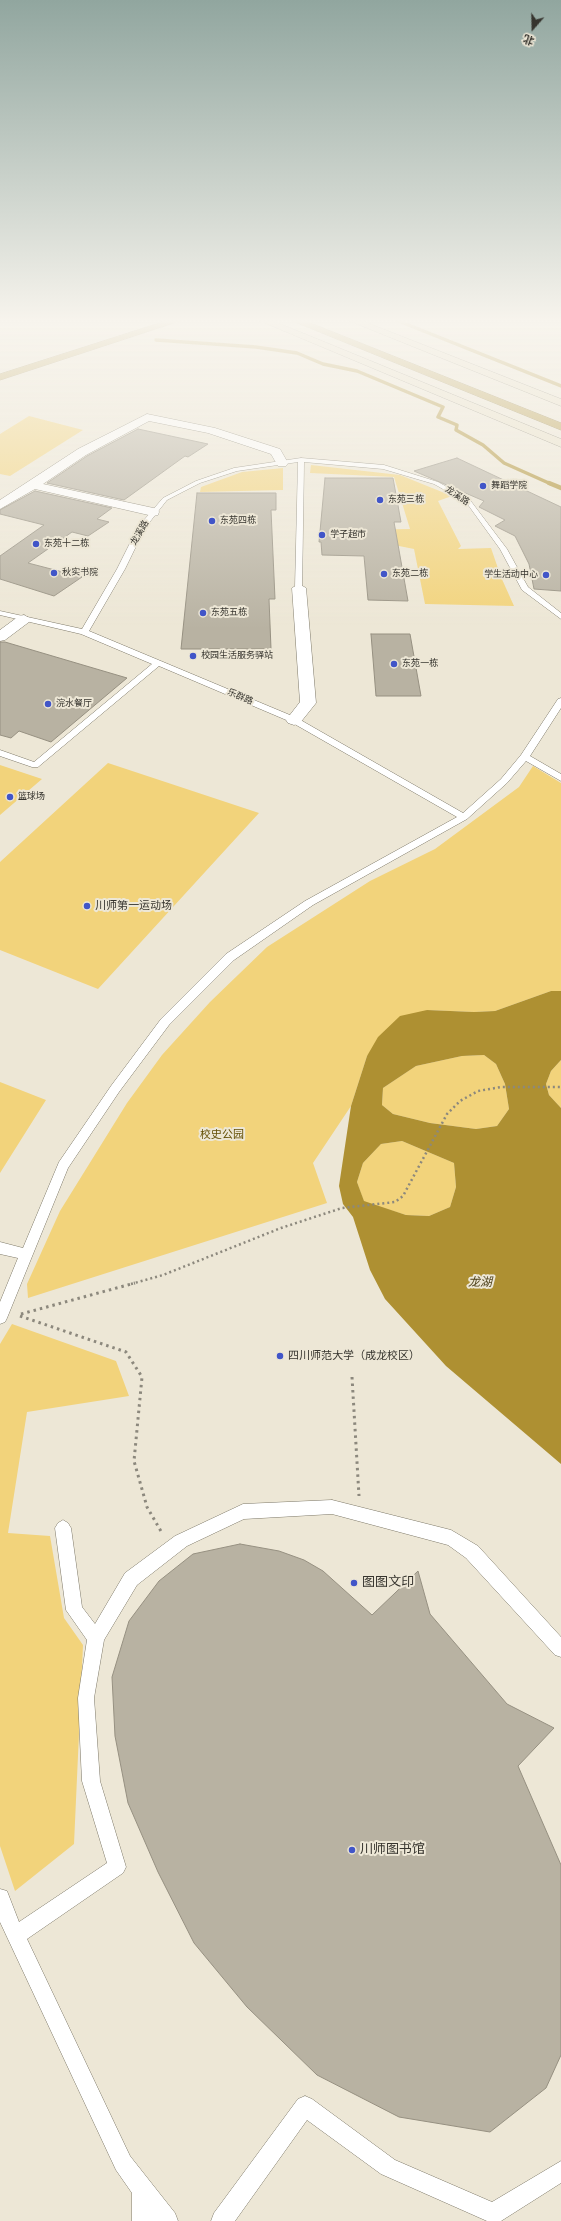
<!DOCTYPE html>
<meta charset="utf-8">
<style>
body{margin:0}
#map{position:relative;width:561px;height:2221px;overflow:hidden;background:#ede7d6;font-family:"DejaVu Sans","Noto Sans SC",sans-serif}
canvas{display:block}
.north{position:absolute;left:513px;top:8px;width:40px;height:40px;-webkit-text-stroke:3px #ede7d6;paint-order:stroke;rotate:200deg;font-size:11px;font-weight:700;line-height:16px;text-align:center;color:#36342e}
.north::after{content:'';display:block;margin:auto;width:14px;height:18px;background:#36342e;clip-path:polygon(50% 0,100% 100%,50% 72%,0 100%)}
</style>
<div id="map">
<canvas width="561" height="2221"></canvas>
<div class="north">北</div>
</div>
<script>
const c = document.querySelector('canvas').getContext('2d');
c.lineJoin = 'round';
function paint(path, color) {
  c.fillStyle = color;
  c.fill(path, 'evenodd');
}
function poly(rows) {
  const path = new Path2D();
  for (const r of rows) {
    path.moveTo(r[0], r[1]);
    for (let i = 2; i < r.length; i += 2) path.lineTo(r[i], r[i + 1]);
  }
  return path;
}
function strokePath(path, color, width, dash) {
  c.strokeStyle = color;
  c.lineWidth = width;
  c.lineCap = dash ? 'butt' : 'round';
  c.setLineDash(dash || []);
  c.stroke(path);
}
function write(font, color, halo, rows, align = 'center') {
  c.font = font + ' "DejaVu Sans","Noto Sans SC",sans-serif';
  c.lineWidth = 4;
  c.setLineDash([]);
  c.textBaseline = 'middle';
  c.strokeStyle = halo;
  c.fillStyle = color;
  for (const [text, x, y, turn = 0] of rows) {
    c.save();
    c.translate(x, y);
    c.rotate((+turn || 0) * Math.PI / 180);
    c.textAlign = isNaN(turn) ? turn : align;
    if (halo) c.strokeText(text, 0, 0);
    c.fillText(text, 0, 0);
    c.restore();
  }
}
paint(poly([
 [29,416,83,430,10,476,0,474,0,434],
 [311,465,400,475,452,496,438,501,461,546,458,549,491,548,501,577,514,606,425,604,414,549,399,546,356,546,352,530,410,529,394,477,310,473],
 [283,468,283,490,200,492,201,487,242,472],
 [108,763,259,813,98,989,0,950,0,862],
 [0,765,42,779,0,815],
 [533,766,561,783,561,991,551,991,495,1011,474,1012,427,1010,367,1056,351,1106,313,1163,327,1203,28,1298,27,1284,60,1211,127,1103,162,1055,210,1002,267,947,370,881,435,849,519,787],
 [484,1055,496,1064,505,1084,509,1109,497,1126,476,1129,430,1123,393,1114,382,1105,383,1088,416,1066,462,1056],
 [561,1060,561,1108,549,1095,546,1084,551,1071],
 [0,1082,46,1100,0,1173],
 [402,1141,454,1163,456,1187,450,1207,429,1216,406,1215,364,1202,357,1182,363,1163,381,1144],
 [12,1324,116,1361,129,1396,27,1412,8,1533,50,1536,64,1618,83,1645,74,1844,15,1891,0,1846,0,1344]
]), '#f2d37b');
paint(poly([
 [551,991,561,991,561,1060,551,1071,546,1084,549,1095,561,1108,561,1464,446,1366,385,1299,370,1270,353,1217,343,1204,339,1186,351,1106,367,1056,378,1037,400,1016,427,1010,474,1012,495,1011],
 [484,1055,496,1064,505,1084,509,1109,497,1126,476,1129,430,1123,393,1114,382,1105,383,1088,416,1066,462,1056],
 [402,1141,454,1163,456,1187,450,1207,429,1216,406,1215,364,1201,357,1182,363,1163,381,1144]
]), '#ae9032');
strokePath(poly([
 [391,318,561,386],
 [156,340,256,347,297,353,323,364,357,371,443,407,438,417,457,425,456,430,483,445,504,463,551,484]
]), '#ae9032', 3.5);
strokePath(poly([
 [549,483,561,488]
]), '#ae9032', 4.5);
const building = poly([
 [138,429,208,444,188,457,185,456,124,500,47,483,87,456,138,429],
 [457,458,561,507,561,591,534,589,529,564,515,536,495,526,505,520,479,507,484,501,414,471,457,458],
 [325,478,393,478,401,522,394,522,408,601,368,600,364,556,322,555,321,542,319,542,325,478],
 [35,491,112,508,97,519,109,522,88,536,72,532,28,563,82,577,54,596,0,579,0,556,44,525,0,514,0,510,35,491],
 [197,493,276,493,276,510,271,510,275,599,269,599,271,649,181,649,197,493],
 [371,634,410,634,421,696,376,696,371,634],
 [0,642,5,642,127,678,51,742,19,731,11,738,0,735,0,642],
 [240,1544,279,1551,304,1560,323,1571,372,1615,418,1571,430,1614,507,1704,554,1728,518,1766,561,1865,561,2055,546,2088,490,2132,399,2117,317,2075,247,2007,194,1943,158,1872,128,1803,115,1736,112,1677,129,1621,159,1581,193,1554,240,1544]
]);
paint(building, '#b8b2a2');
strokePath(building, '#969081', 1);
const lane = poly([
 [301,458,384,465,438,482,470,500,507,549,528,587,561,613,561,619,522,590,500,549,466,502,434,484,383,469,304,462,302,590,295,588,298,462,237,471,200,483,167,500,145,528,125,569,89,631,297,718,463,813,501,779,521,755,558,699,561,698,561,708,530,756,561,774,561,781,526,761,507,783,467,819,313,905,234,960,169,1025,119,1092,68,1168,7,1318,5,1322,0,1324,0,1302,18,1258,0,1254,0,1242,23,1248,59,1162,111,1086,161,1019,226,954,305,901,457,817,291,722,159,666,38,767,32,767,0,756,0,750,34,762,152,664,81,634,0,615,0,611,82,629,117,569,138,527,163,498,196,481,234,468,301,458],
 [332,1500,451,1530,478,1546,561,1637,561,1657,555,1655,466,1558,448,1545,332,1514,244,1519,187,1546,137,1585,104,1640,94,1698,100,1781,126,1867,123,1873,27,1939,130,2156,175,2213,178,2221,132,2221,132,2193,116,2170,0,1922,0,1889,7,1891,19,1922,107,1863,82,1781,78,1698,87,1640,66,1610,55,1528,58,1523,63,1520,68,1523,71,1528,82,1607,95,1624,125,1573,175,1536,243,1504,332,1500],
 [305,2096,312,2099,395,2160,492,2202,561,2161,561,2183,501,2221,487,2221,381,2174,307,2120,235,2221,211,2221,214,2213,298,2099,305,2096]
]);
const street = poly([
 [147,414,215,428,280,449,288,463,286,466,278,466,271,454,208,433,149,421,86,455,43,484,158,509,159,512,158,515,153,516,35,489,0,509,0,500,78,449,147,414],
 [299,584,306,588,316,703,300,723,294,725,288,723,286,720,300,702,292,588,299,584],
 [24,615,31,619,29,622,5,640,0,641,0,630,19,616,24,615]
]);
const secondary = poly([
 [253,318,266,318,561,439,561,447,253,318],
 [342,318,355,318,561,399,561,406,342,318]
]);
const highway = poly([
 [175,318,189,318,0,380,0,374,175,318],
 [285,318,298,318,561,423,561,430,285,318]
]);
strokePath(lane, '#7e7969', 1);
strokePath(street, '#7e7969', 1);
strokePath(secondary, '#7e7969', 1);
strokePath(highway, '#89773f', 1);
strokePath(poly([
 [131,1284,163,1275,281,1228,342,1208,395,1202,403,1196,447,1114,460,1101,478,1091,501,1087,561,1087]
]), '#8c887d', 2.5, [2, 3]);
strokePath(poly([
 [21,1314,135,1283],
 [20,1316,126,1352,142,1377,134,1461,147,1507,162,1533],
 [352,1377,359,1496]
]), '#8c887d', 3, [2.5, 4]);
paint(lane, '#fff');
paint(street, '#fff');
paint(secondary, '#e9e1c8');
paint(highway, '#b69b48');
const sky = c.createLinearGradient(0, 0, 0, 629);
sky.addColorStop(0, '#91a69f');
sky.addColorStop(0.51, '#f7f4ed');
sky.addColorStop(1, '#f7f4ed00');
c.fillStyle = sky;
c.fillRect(0, 0, 561, 629);
for (const [x, y, r, color] of [
 [483,486,4,"#4155c8"],
 [380,500,4,"#4155c8"],
 [212,521,4,"#4155c8"],
 [322,535,4,"#4155c8"],
 [36,544,4,"#4155c8"],
 [54,573,4,"#4155c8"],
 [384,574,4,"#4155c8"],
 [546,575,4,"#4155c8"],
 [203,613,4,"#4155c8"],
 [193,656,4,"#4155c8"],
 [394,664,4,"#4155c8"],
 [48,704,4,"#4155c8"],
 [10,797,4,"#4155c8"],
 [87,906,4,"#4155c8"],
 [280,1356,4,"#4155c8"],
 [354,1583,4,"#4155c8"],
 [352,1850,4,"#4155c8"]
]) {
  const dot = new Path2D();
  dot.arc(x, y, r, 0, 2 * Math.PI);
  c.fillStyle = color;
  c.fill(dot);
  strokePath(dot, '#ede7d6', 1.5);
}
write('9px', '#36342e', '#ede7d6', [
 ["舞蹈学院",491,486],
 ["东苑三栋",388,500],
 ["东苑四栋",220,521],
 ["学子超市",330,535],
 ["东苑十二栋",44,544],
 ["秋实书院",62,573],
 ["东苑二栋",392,574],
 ["学生活动中心",538,575,"right"],
 ["东苑五栋",211,613],
 ["校园生活服务驿站",201,656],
 ["东苑一栋",402,664],
 ["浣水餐厅",56,704],
 ["篮球场",18,797]
], 'left');
write('9px', '#36342e', '#ede7d6', [
 ["龙溪路",457,496,33],
 ["龙溪路",140,533,-60],
 ["乐群路",240,697,23]
]);
write('11px', '#36342e', '#ede7d6', [
 ["川师第一运动场",95,906],
 ["四川师范大学（成龙校区）",288,1356]
], 'left');
write('11px', '#644f04', '#ede7d6', [
 ["校史公园",222,1135]
]);
write('italic 12px', '#4f421b', '#ede7d6', [
 ["龙湖",480,1283]
]);
write('13px', '#36342e', '#ede7d6', [
 ["图图文印",362,1583],
 ["川师图书馆",360,1850]
], 'left');
</script>
